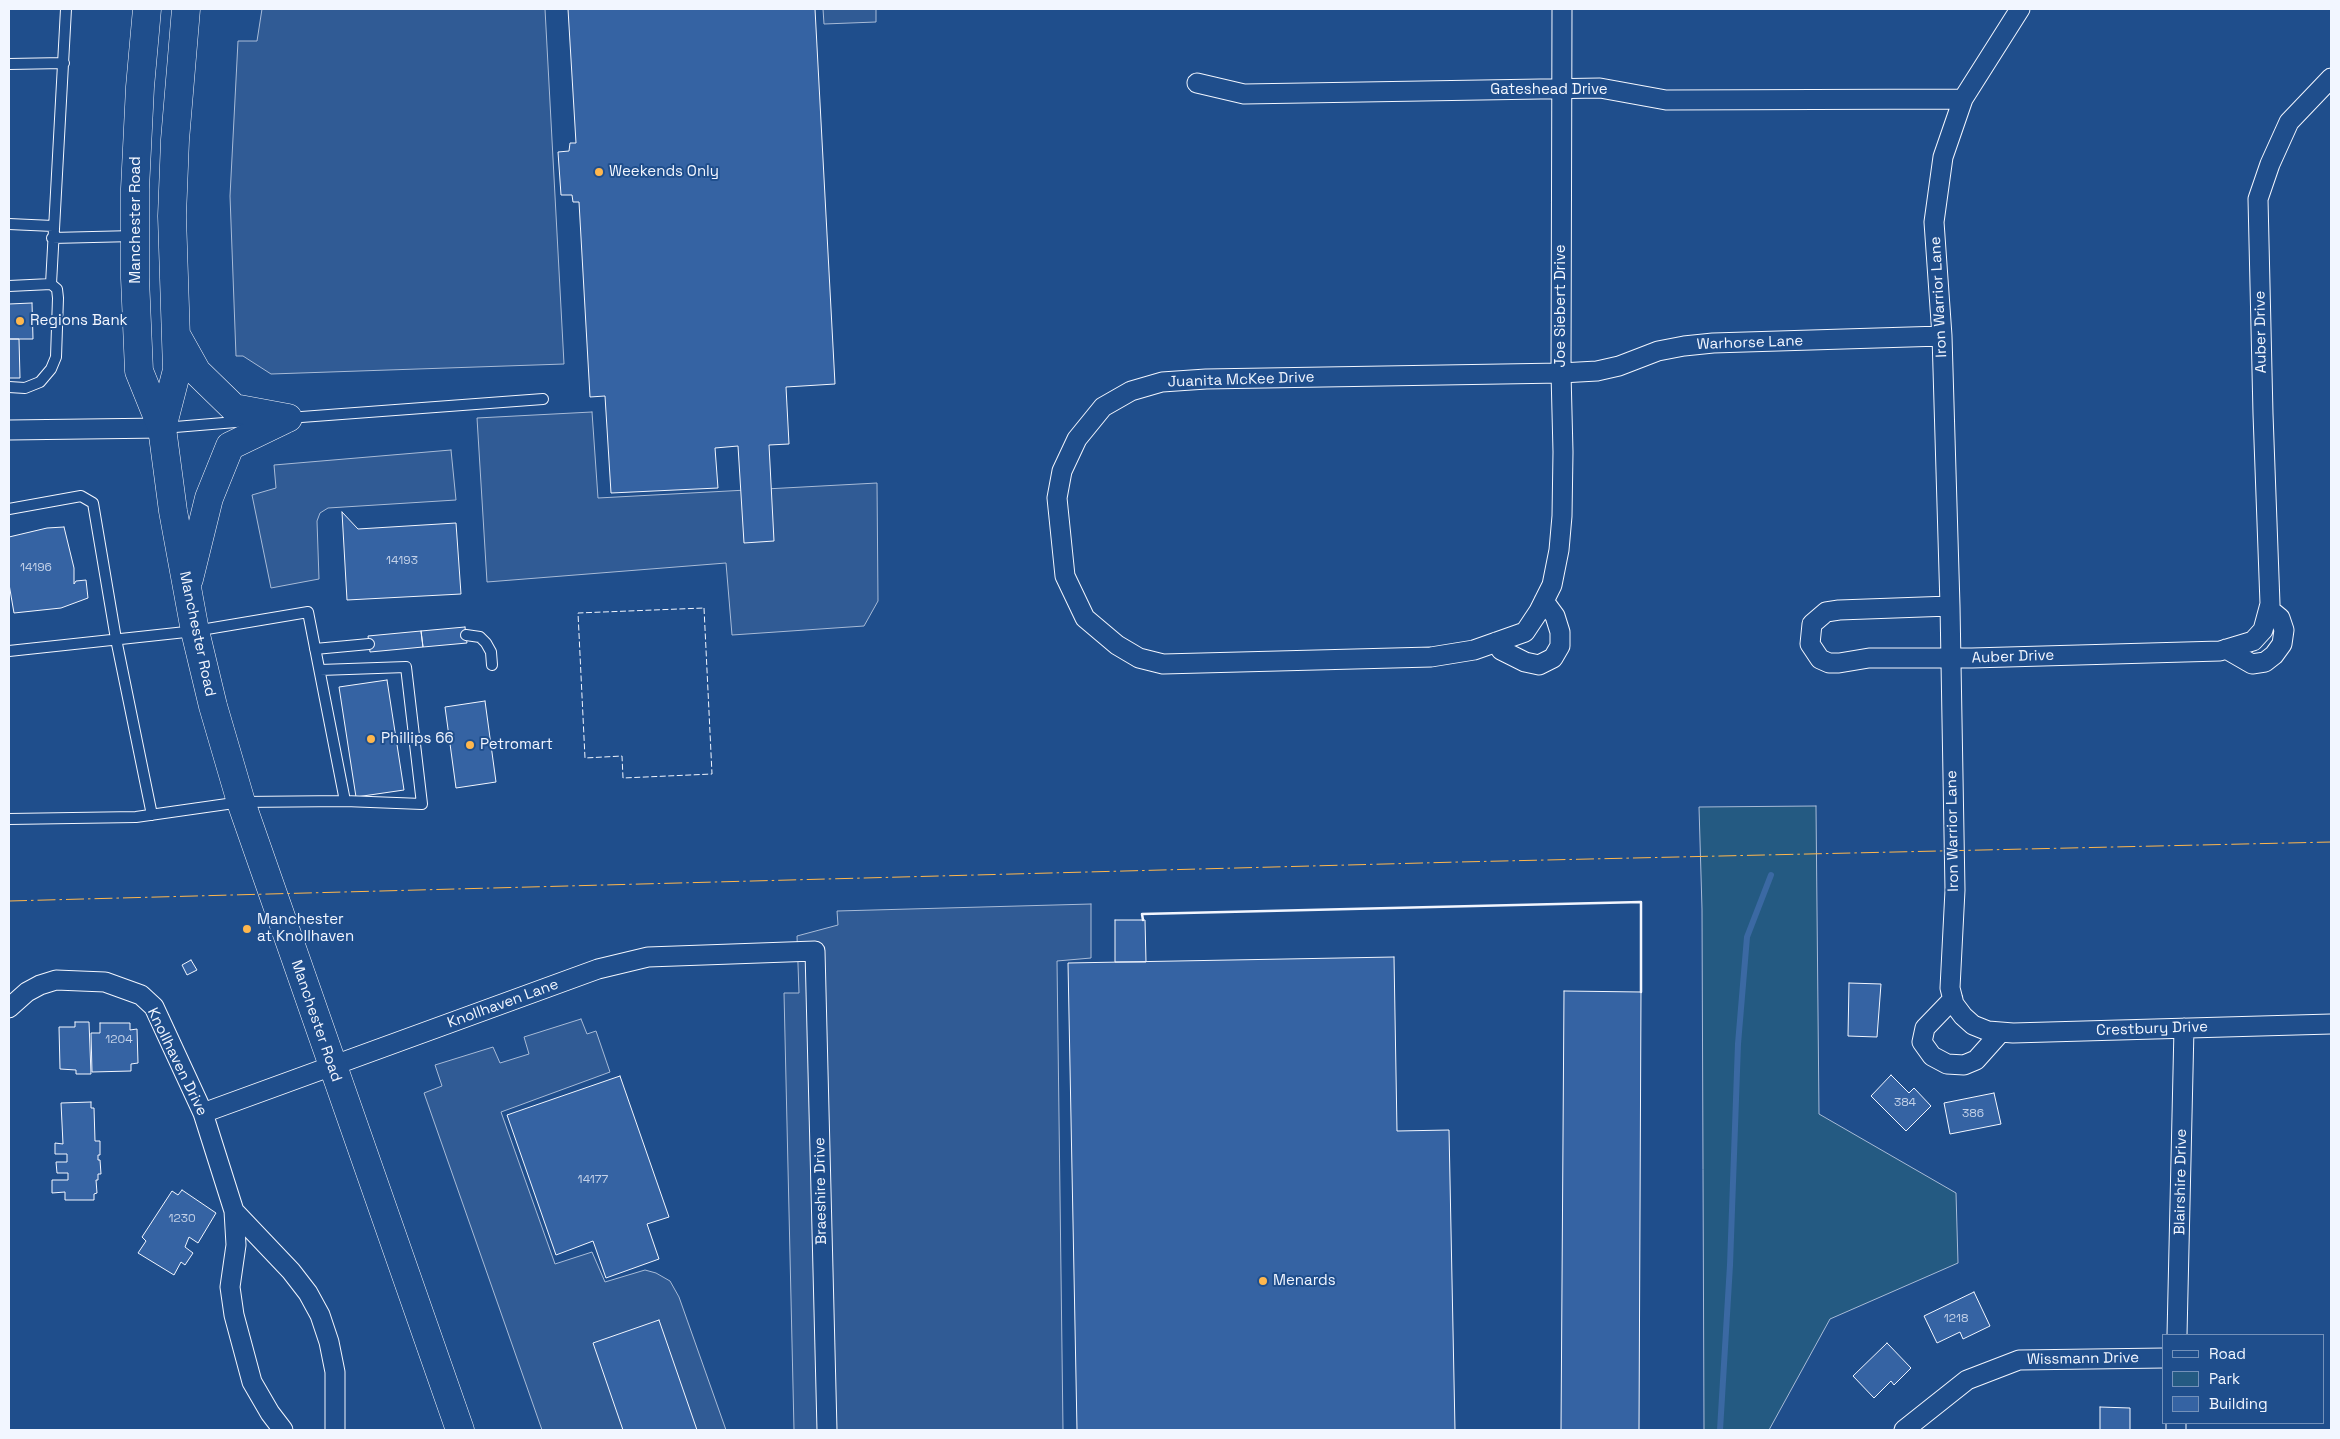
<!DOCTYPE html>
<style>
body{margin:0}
#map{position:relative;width:2340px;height:1439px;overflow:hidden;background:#1f4e8c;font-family:"Space Grotesk",sans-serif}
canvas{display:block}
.frame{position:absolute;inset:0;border:10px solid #f2f6ff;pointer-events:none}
.legend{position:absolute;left:2162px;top:1334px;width:162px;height:90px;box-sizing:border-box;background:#1f4e8c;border:1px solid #7391ba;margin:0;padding:6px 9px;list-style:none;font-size:15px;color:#f2f6ff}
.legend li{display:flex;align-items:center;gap:10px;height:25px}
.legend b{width:25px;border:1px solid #7391ba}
</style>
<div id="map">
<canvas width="2340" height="1439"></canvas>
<div class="frame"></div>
<ul class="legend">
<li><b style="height:6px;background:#1f4e8c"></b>Road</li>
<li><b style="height:14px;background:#245a82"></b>Park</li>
<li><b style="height:14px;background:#3563a3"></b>Building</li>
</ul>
</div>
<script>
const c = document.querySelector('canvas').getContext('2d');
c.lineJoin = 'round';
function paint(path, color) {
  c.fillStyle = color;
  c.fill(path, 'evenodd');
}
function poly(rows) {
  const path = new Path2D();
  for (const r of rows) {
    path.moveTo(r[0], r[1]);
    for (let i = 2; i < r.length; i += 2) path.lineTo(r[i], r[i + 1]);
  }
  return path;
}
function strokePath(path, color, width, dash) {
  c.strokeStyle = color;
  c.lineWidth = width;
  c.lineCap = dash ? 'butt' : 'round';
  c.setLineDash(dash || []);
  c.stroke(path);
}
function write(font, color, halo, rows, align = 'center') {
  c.font = font + ' "Space Grotesk",sans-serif';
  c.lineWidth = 4;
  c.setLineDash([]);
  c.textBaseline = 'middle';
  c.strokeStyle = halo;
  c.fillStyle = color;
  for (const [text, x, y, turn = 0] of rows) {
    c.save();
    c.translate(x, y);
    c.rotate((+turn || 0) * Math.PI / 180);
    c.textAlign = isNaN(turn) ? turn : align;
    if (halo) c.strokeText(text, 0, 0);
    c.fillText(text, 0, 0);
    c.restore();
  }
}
const green = poly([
 [1816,806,1819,1114,1956,1193,1958,1263,1830,1319,1769,1430,1704,1430,1702,909,1699,807,1816,806]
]);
paint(green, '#245a82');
strokePath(green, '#a8bbd7', 1);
const parking = poly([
 [262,9,545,9,564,364,271,374,243,356,236,356,230,196,238,41,257,41,262,9],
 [823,9,876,9,876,22,824,24,823,9],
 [592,412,598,498,877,483,878,601,864,626,732,635,726,563,487,582,477,418,592,412],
 [451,450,456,500,328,508,320,513,317,521,319,579,271,588,252,495,276,488,274,465,451,450],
 [1091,904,1091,958,1057,961,1063,1430,794,1430,784,993,799,993,797,936,838,925,837,911,1091,904],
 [581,1019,587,1034,596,1031,610,1072,501,1112,555,1264,592,1252,605,1282,645,1270,656,1273,670,1281,679,1297,726,1430,542,1430,424,1093,442,1086,435,1065,493,1047,500,1063,529,1054,524,1037,581,1019]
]);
paint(parking, '#305b95');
strokePath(parking, '#a8bbd7', 1);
strokePath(poly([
 [1720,1430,1730,1265,1738,1044,1747,937,1771,875]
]), '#3b69a3', 6);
const building = poly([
 [568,9,815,9,835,384,786,387,789,444,769,445,774,541,744,543,738,446,715,448,718,488,611,493,605,396,590,397,579,202,573,202,572,195,561,195,558,152,569,151,570,143,576,143,568,9],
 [32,303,33,339,9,339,9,304,32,303],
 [9,339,19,339,20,378,9,378,9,339],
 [342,512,358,529,456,523,461,594,347,600,342,512],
 [64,527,74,568,74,584,76,581,86,580,88,598,61,608,14,613,9,584,9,537,47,528,64,527],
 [465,627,467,643,423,647,421,631,465,627],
 [421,631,423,647,370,652,368,636,421,631],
 [387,680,404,790,356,797,339,687,387,680],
 [485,701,496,782,456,788,445,707,485,701],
 [1115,920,1145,920,1146,962,1115,962,1115,920],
 [1394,957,1397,1131,1449,1130,1455,1430,1077,1430,1068,963,1394,957],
 [191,960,197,970,187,975,182,965,191,960],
 [1849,983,1881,984,1877,1037,1848,1036,1849,983],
 [1564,991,1641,992,1639,1430,1561,1430,1564,991],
 [75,1022,89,1022,91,1074,76,1074,76,1070,60,1069,59,1027,75,1027,75,1022],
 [100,1023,130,1023,130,1030,137,1029,138,1063,131,1064,131,1071,92,1072,91,1033,100,1033,100,1023],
 [1891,1075,1909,1093,1914,1088,1931,1106,1906,1131,1871,1096,1891,1075],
 [620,1076,669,1217,647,1224,659,1259,606,1278,593,1241,556,1255,507,1115,620,1076],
 [1994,1093,2001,1124,1950,1134,1944,1103,1994,1093],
 [91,1102,91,1108,94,1108,95,1141,100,1141,100,1155,98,1155,98,1160,100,1160,101,1174,98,1174,98,1180,96,1180,97,1193,94,1194,94,1200,65,1200,65,1192,52,1193,52,1180,68,1180,68,1173,57,1173,56,1162,67,1162,67,1154,55,1154,55,1143,63,1144,61,1103,91,1102],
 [182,1190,216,1213,198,1243,189,1237,185,1247,193,1253,185,1265,181,1262,174,1275,138,1253,146,1241,142,1237,172,1191,178,1195,182,1190],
 [1974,1292,1990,1326,1963,1339,1960,1332,1937,1343,1924,1316,1974,1292],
 [659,1320,697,1430,623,1430,593,1343,659,1320],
 [1887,1343,1911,1368,1894,1385,1891,1381,1874,1398,1853,1376,1887,1343],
 [2100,1407,2130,1408,2130,1430,2100,1430,2100,1407]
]);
paint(building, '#3563a3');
strokePath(building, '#f2f6ff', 1);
const service = poly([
 [9,64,64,63],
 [9,224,53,226],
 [52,238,134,236],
 [51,284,66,9],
 [9,286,51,284,57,289,58,298,56,357,51,369,40,382,25,388,9,387],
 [288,418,543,399],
 [163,428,248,421],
 [9,509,81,496,93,503,116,639,152,815],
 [466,635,480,637,486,643,491,652,492,665],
 [315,649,369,644],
 [9,651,195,631,308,612,345,801,422,804,406,667,320,670],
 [9,819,136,817,241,802,345,801]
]);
const minor = poly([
 [1562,9,1561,373,1563,452,1562,516,1559,550,1552,585,1539,611,1525,632,1474,650,1431,657,1163,664,1139,658,1117,645,1085,618,1065,576,1057,498,1062,471,1077,439,1103,407,1131,391,1162,382,1206,379,1561,373,1597,371,1619,366,1658,351,1684,346,1713,343,1942,336],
 [2020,9,1963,99,1943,157,1934,222,1942,336,1950,606,1955,890,1950,988,1954,1004,1963,1016,1973,1025,1988,1031,2013,1033,2331,1024],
 [1197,83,1244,94,1600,88,1666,100,1963,99],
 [9,430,162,428],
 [1950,606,1839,610,1826,612,1812,624,1810,644,1820,659,1829,663,1839,663,1869,658,1972,658,2220,651,2253,641,2263,630,2270,604,2263,414,2258,199,2270,164,2289,122,2331,78],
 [1496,642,1501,650,1525,662,1539,665,1553,658,1560,646,1560,632,1555,616,1544,601],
 [2226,649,2252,664,2265,662,2274,655,2282,644,2284,630,2280,618,2269,609],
 [1953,999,1925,1028,1922,1042,1932,1056,1947,1064,1964,1065,1976,1060,2001,1032],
 [9,1008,27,992,40,985,56,980,105,982,141,995,154,1007,203,1113,234,1211,236,1245,230,1287,234,1315,252,1382,270,1413,283,1430],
 [203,1113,598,969,648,957,815,951,827,1430],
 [234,1211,291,1271,308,1293,320,1315,329,1342,335,1372,335,1430],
 [2177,1335,2184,1028],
 [1904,1430,1967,1380,2019,1360,2164,1358],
 [2176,1430,2176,1423]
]);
const primary = poly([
 [147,9,140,87,135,189,135,278,139,371,162,428,173,511,195,631,213,706,241,802,460,1430],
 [178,338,197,372,234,408,288,418],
 [162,428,177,370,172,216,175,140,186,9],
 [189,579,209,498,230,446,288,418]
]);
strokePath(service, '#f2f6ff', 12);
strokePath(minor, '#f2f6ff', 21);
strokePath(primary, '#f2f6ff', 29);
strokePath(service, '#1f4e8c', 10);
strokePath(minor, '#1f4e8c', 19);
strokePath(primary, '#1f4e8c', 28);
strokePath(poly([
 [704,608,712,774,623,778,622,756,585,758,578,613,704,608]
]), '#f2f6ff', 1, [6, 2.5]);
strokePath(poly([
 [1143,920,1142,914,1641,902,1641,992]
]), '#f2f6ff', 2.5);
strokePath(poly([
 [9,901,1459,862,2331,842]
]), '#ffb74d', 1, [18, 4, 2.5, 4]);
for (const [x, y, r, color] of [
 [599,172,5,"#ffb74d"],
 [20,321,5,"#ffb74d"],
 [371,739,5,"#ffb74d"],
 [470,745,5,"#ffb74d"],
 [247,929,5,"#ffb74d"],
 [1263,1281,5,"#ffb74d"]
]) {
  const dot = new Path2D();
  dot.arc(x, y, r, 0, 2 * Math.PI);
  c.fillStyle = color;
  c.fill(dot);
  strokePath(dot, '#1f4e8c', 2);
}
write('12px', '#c3d1e8', null, [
 ["14193",402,561],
 ["14196",36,568],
 ["1204",119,1040],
 ["384",1905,1103],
 ["386",1973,1114],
 ["14177",593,1180],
 ["1230",182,1219],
 ["1218",1956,1319]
]);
write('15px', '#f2f6ff', '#1f4e8c', [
 ["Gateshead Drive",1549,90],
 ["Manchester Road",136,220,-90],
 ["Iron Warrior Lane",1939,297,-93],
 ["Joe Siebert Drive",1561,306,-90],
 ["Auber Drive",2261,332,-91],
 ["Warhorse Lane",1750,343,-2],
 ["Juanita McKee Drive",1241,380,-2],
 ["Manchester Road",197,634,78],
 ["Auber Drive",2013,657,-2],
 ["Iron Warrior Lane",1953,831,-91],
 ["Knollhaven Lane",503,1004,-20],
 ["Manchester Road",316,1021,71],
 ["Crestbury Drive",2152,1029,-2],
 ["Knollhaven Drive",177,1062,64],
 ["Blairshire Drive",2181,1182,-89],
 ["Braeshire Drive",821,1191,-91],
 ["Wissmann Drive",2083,1359,-1]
]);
write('15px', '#f2f6ff', '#1f4e8c', [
 ["Weekends Only",609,172],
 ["Regions Bank",30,321],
 ["Phillips 66",381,739],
 ["Petromart",480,745],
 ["Manchester",257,920],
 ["at Knollhaven",257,937],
 ["Menards",1273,1281]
], 'left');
</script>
